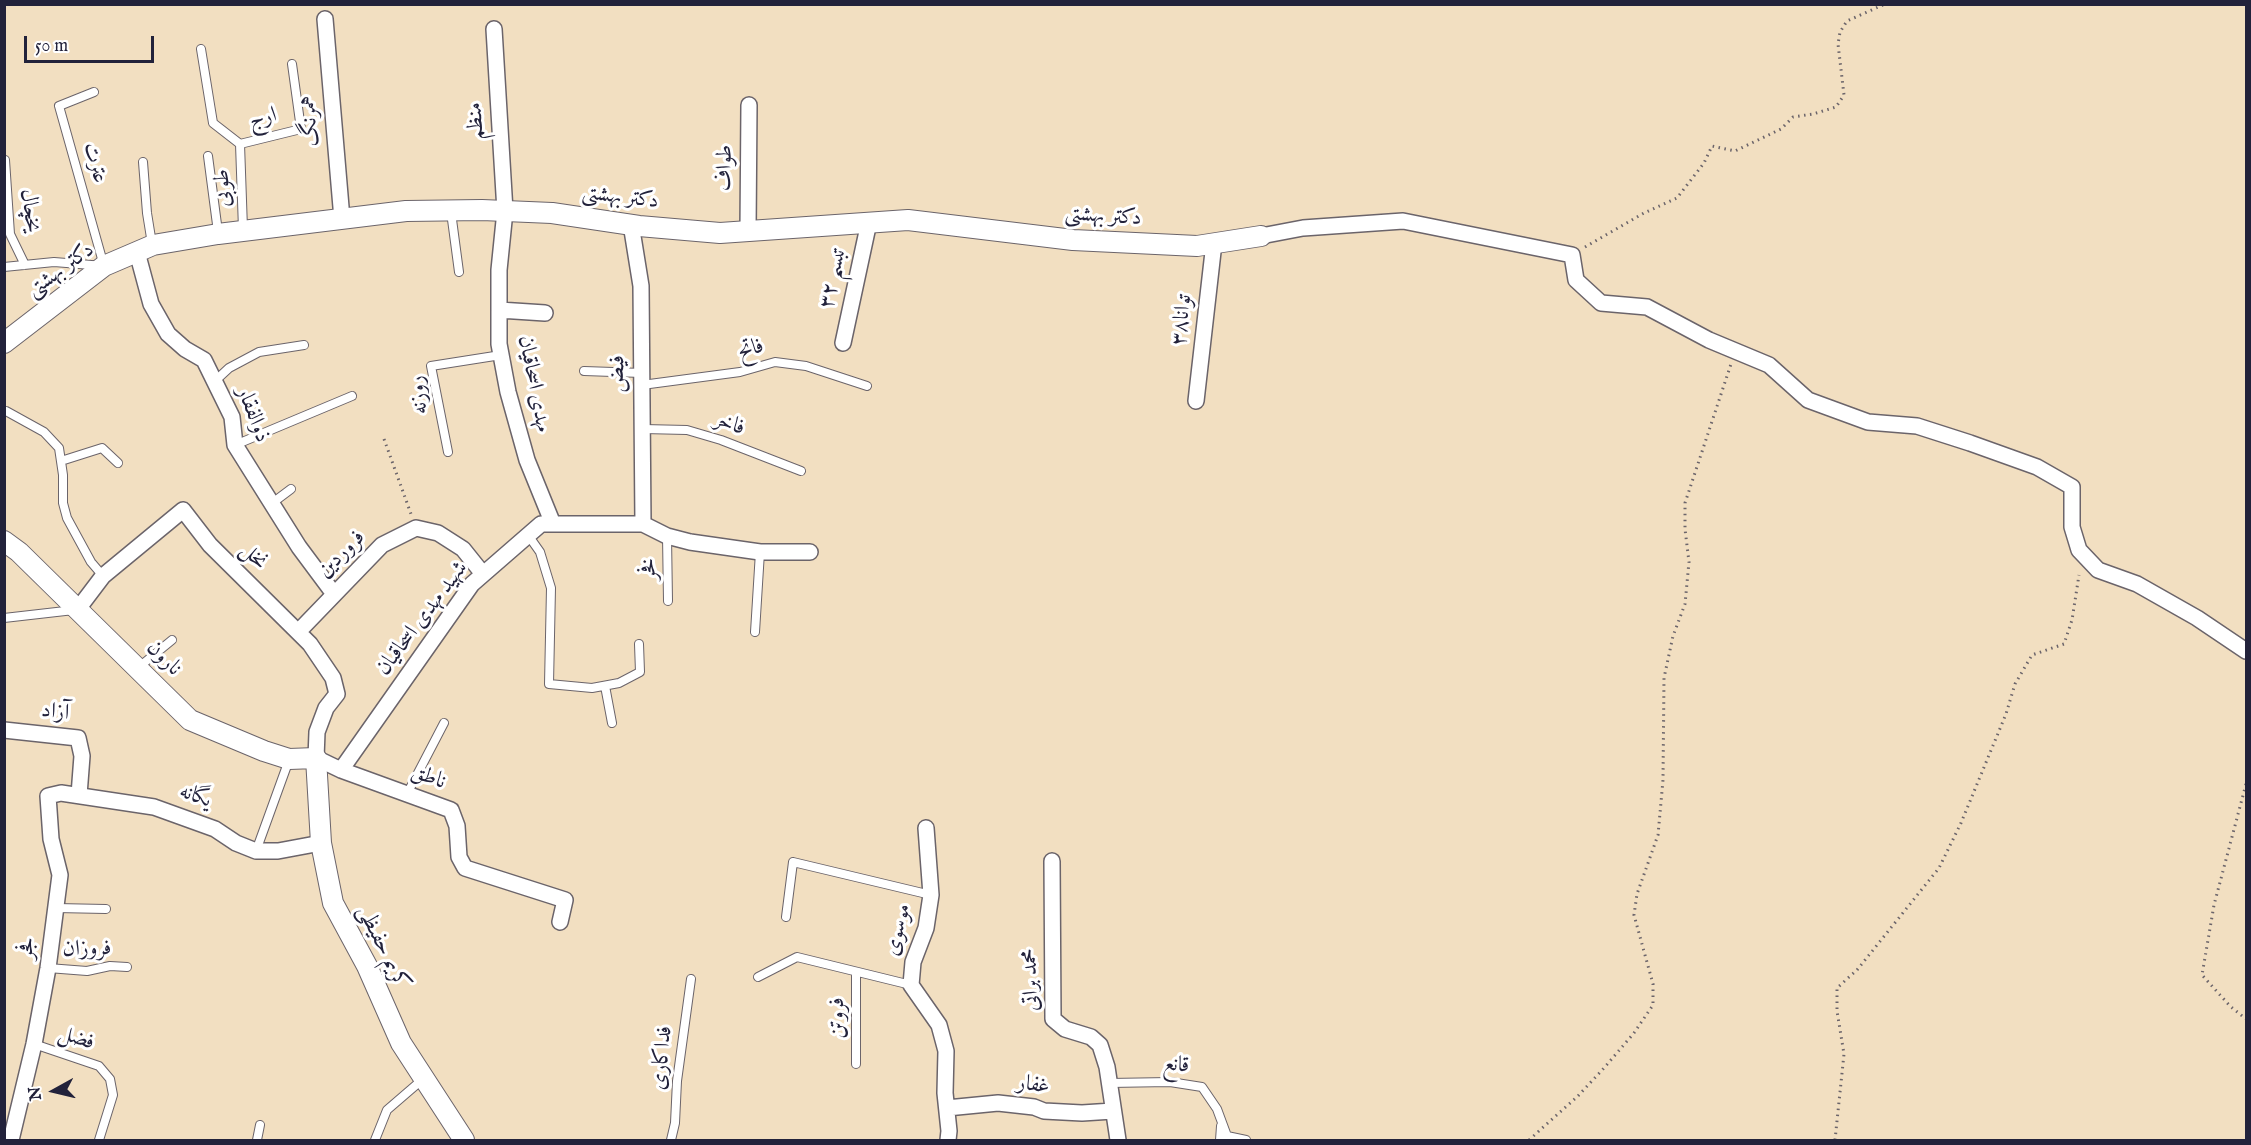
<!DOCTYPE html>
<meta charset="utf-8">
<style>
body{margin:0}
#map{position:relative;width:2251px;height:1145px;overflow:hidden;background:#f2dfc1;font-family:"IM FELL English",serif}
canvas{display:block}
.frame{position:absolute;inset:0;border:6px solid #22223b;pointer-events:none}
.north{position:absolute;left:24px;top:1061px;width:60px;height:60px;-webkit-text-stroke:4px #fff;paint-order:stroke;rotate:262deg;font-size:16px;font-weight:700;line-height:24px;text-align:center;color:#22223b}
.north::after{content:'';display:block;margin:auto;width:21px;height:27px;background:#22223b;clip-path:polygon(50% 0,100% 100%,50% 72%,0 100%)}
.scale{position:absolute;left:24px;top:36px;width:130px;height:27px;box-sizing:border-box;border:3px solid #22223b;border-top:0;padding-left:8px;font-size:18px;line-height:21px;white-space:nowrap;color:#22223b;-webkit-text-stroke:4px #fff;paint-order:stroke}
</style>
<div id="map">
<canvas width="2251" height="1145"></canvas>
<div class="frame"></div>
<div class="north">N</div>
<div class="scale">50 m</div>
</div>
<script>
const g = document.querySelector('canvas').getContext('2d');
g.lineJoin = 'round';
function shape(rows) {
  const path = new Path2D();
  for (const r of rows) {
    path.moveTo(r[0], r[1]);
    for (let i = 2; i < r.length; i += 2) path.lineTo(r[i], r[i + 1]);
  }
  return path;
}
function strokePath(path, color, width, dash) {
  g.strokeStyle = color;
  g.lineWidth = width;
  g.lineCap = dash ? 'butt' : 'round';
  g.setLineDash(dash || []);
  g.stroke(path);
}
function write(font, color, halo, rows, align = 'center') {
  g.font = font + ' "IM FELL English",Amiri,serif';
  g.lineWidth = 6;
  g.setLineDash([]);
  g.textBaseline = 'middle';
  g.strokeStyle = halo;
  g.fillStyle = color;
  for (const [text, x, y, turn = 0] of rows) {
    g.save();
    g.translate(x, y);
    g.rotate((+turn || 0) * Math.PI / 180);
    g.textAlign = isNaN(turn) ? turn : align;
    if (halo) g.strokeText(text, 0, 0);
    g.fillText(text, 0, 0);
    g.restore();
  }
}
const path = shape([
 [1585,247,1644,213,1677,198,1704,163,1712,146,1735,151,1781,129,1793,117,1813,114,1836,107,1844,95,1838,44,1840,32,1847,21,1885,4],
 [384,439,411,514],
 [2246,784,2214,905,2202,975,2230,1006,2246,1019],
 [1529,1140,1577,1097,1604,1068,1634,1033,1653,1005,1653,984,1634,915,1637,894,1658,835,1663,780,1664,678,1673,636,1685,604,1689,562,1685,529,1685,503,1731,364],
 [1835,1140,1844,1054,1837,1011,1837,988,1857,970,1939,868,1961,823,2006,714,2015,684,2032,655,2064,644,2072,620,2079,575]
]);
const service = shape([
 [201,49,213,123,240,144],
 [240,144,301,129,292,64],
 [240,144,243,229],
 [208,156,218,232],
 [5,160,10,234,25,265],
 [143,162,147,213,152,244],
 [451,212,459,272],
 [4,267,54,262,104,266,59,106,94,92],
 [584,371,642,373],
 [215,381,229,368,259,352,304,345],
 [642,385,740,372,775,362,806,366,867,386],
 [6,411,44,432,59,448,63,475,63,503,67,518,91,562,103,576],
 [643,429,687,430,721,440,801,471],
 [235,445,352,396],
 [448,452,431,366,501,355],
 [61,461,102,448,118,463],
 [271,504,291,489],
 [528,535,540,552,551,588,549,684,592,688,619,683,640,672,639,644],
 [667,536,668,601],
 [4,618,74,610],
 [755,632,760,552],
 [139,667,172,640],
 [605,686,612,723],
 [407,794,444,723],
 [256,851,289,760],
 [56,908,106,909],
 [786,917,793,862,931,895],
 [48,968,87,971,110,966,127,967],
 [758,977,797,957,911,985],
 [34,1044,99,1066,110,1079,113,1095,99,1140],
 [856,1064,856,972],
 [1109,1083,1170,1082,1202,1087,1217,1109,1227,1136,1246,1140],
 [257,1140,260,1125],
 [375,1140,387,1110,423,1079],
 [671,1140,675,1123,677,1081,691,979],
 [1220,1140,1221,1126]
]);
const minor = shape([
 [325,19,342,219],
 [494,29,505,211,499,270,499,344,508,392,527,460,553,524],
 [631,224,641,286,643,524],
 [748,231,749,105],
 [1261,236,1303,228,1403,221,1572,255,1576,280,1601,303,1647,307,1709,340,1769,365,1808,400,1868,422,1917,426,1970,443,2037,467,2072,487,2072,527,2079,550,2098,570,2137,584,2197,618,2246,651],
 [137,252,151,304,168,334,185,349,204,360,232,417,235,445,299,547,334,594],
 [499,310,545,313],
 [843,343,869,222],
 [1196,401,1214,243],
 [78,609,103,576,183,510,210,545,310,644,333,678,337,694,326,708,317,732,316,758,341,770,451,810,457,826,459,857,465,868,565,900,560,922],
 [298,632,382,545,416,528,438,533,463,549,483,574],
 [4,730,78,738,82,756,79,795],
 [341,770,472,584,541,524,643,524,667,536,690,542,760,552,810,552],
 [926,828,931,895,926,928,913,962,911,985,939,1025,946,1051,945,1093,949,1131,948,1140],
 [1052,861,1053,1019,1065,1029,1091,1037,1100,1045,1107,1067,1118,1140],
 [947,1108,998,1103,1034,1107,1044,1111,1082,1113,1113,1111],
 [11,1140,34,1044,48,968,60,875,51,839,48,796,61,793,154,807,215,829,236,843,256,851,278,851,321,843]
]);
const tertiary = shape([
 [4,343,104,266,153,245,218,234,406,211,482,210,552,213,639,226,720,233,908,220,1073,240,1197,246,1261,236],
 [4,541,19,552,190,720,264,751,289,759,316,758,321,843,333,903,367,966,401,1043,464,1140]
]);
const streetNames = [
 ["ارج",263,119,-14],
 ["همرنگ",311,121,-95],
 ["منظم",477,121,-94],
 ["عترت",94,163,74],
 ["طواف",726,168,-89],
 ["طوبی",224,188,-92],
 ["دکتر بهشتی",620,198,7],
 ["یخچال",29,211,82],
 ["دکتر بهشتی",1103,217,4],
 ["دکتر بهشتی",61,271,-36],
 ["تبسم ۳۲",834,278,-78],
 ["توانا۳۸",1183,320,-84],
 ["فاتح",751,350,-14],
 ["فیض",619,374,-91],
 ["مهدی اسحاقیان",533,384,79],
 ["روزنه",420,395,-97],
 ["ذوالفقار",252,415,69],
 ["فاخر",729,425,19],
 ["فروردین",342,555,-45],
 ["نخل",253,557,45],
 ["فخر",650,569,-91],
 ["شهید مهدی اسحاقیان",423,619,-53],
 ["نارون",163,659,45],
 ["آزاد",55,713,7],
 ["ناطق",428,778,20],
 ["یگانه",195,797,20],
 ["موسوی",899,930,-76],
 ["فجر",28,948,-82],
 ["کریم حفیظی",382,948,64],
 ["فروزان",87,950,-1],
 ["محمد براتی",1032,980,-92],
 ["فروتن",838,1018,-90],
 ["فضل",76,1039,18],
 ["فداکاری",663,1058,-84],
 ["قانع",1176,1066,5],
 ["غفار",1033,1086,8]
];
strokePath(service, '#6b646a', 10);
strokePath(minor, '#6b646a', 18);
strokePath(tertiary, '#6b646a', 22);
strokePath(path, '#6b646a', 3, [1.5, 4.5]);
strokePath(service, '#fff', 8);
strokePath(minor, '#fff', 15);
strokePath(tertiary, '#fff', 20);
write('22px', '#22223b', '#fff', streetNames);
</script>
